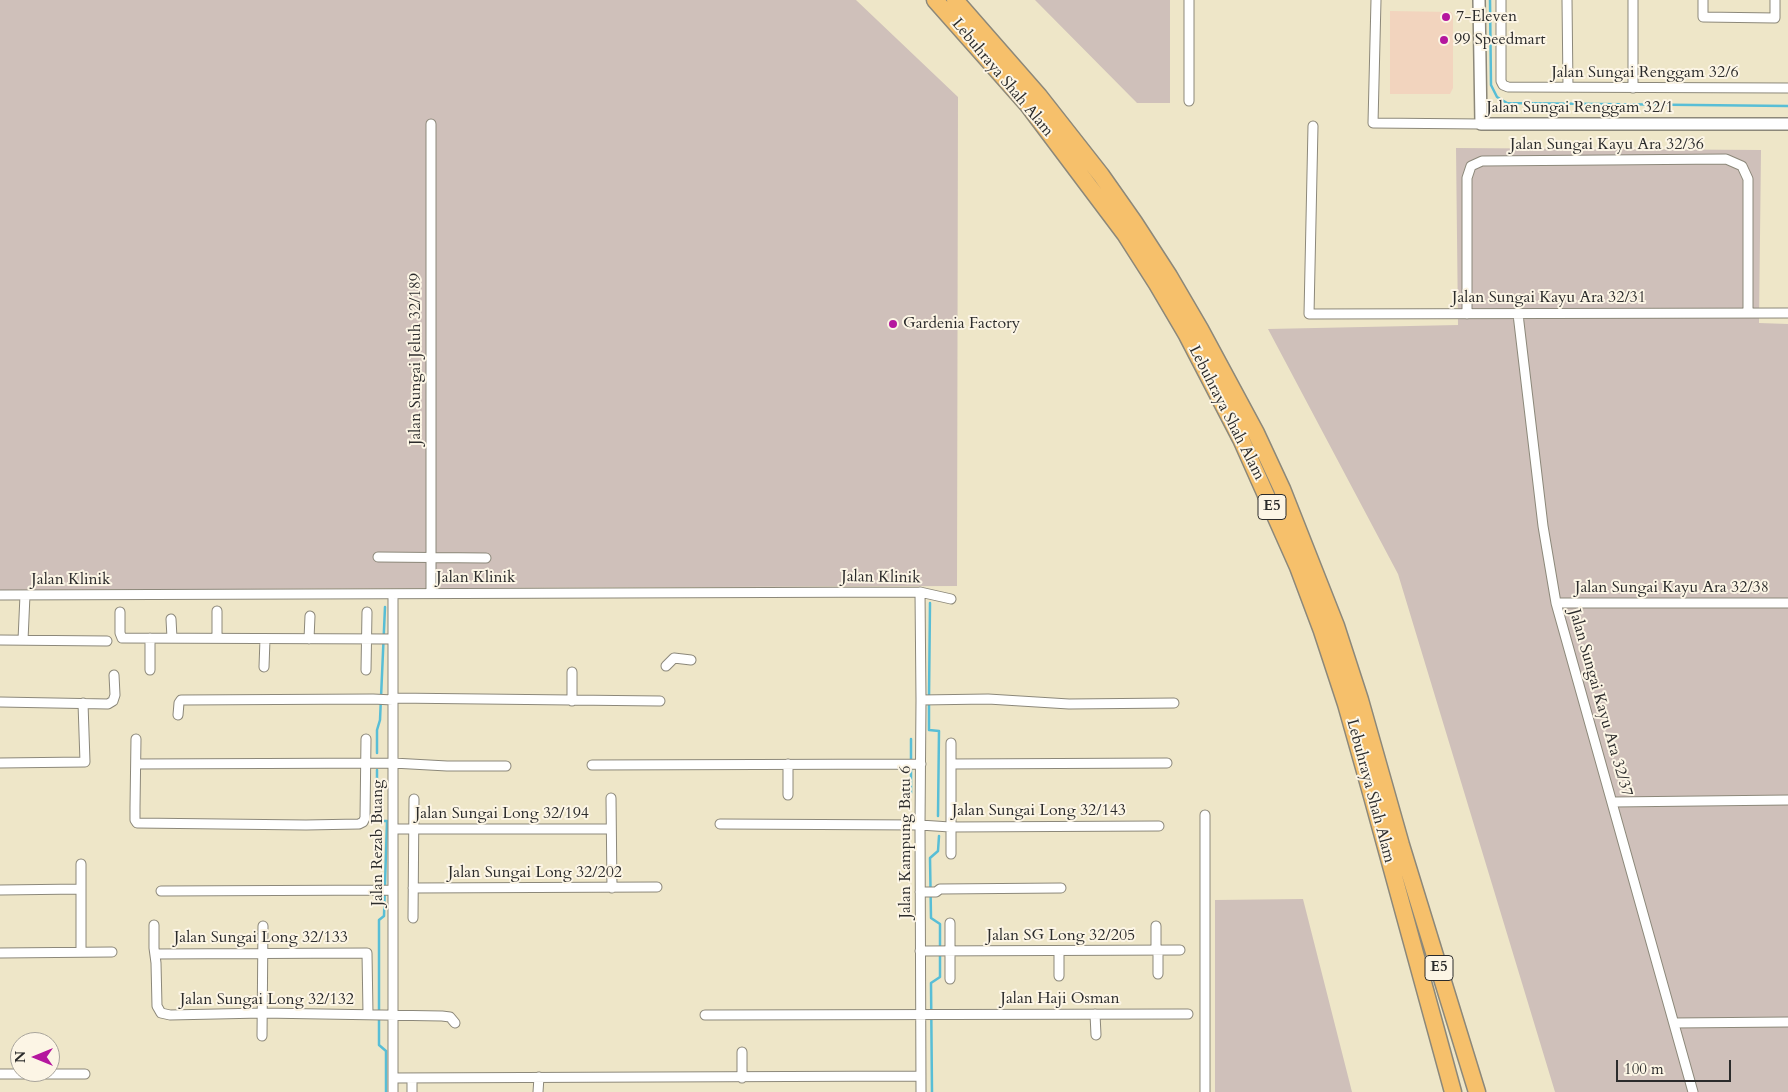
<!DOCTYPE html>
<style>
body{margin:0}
#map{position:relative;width:1788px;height:1092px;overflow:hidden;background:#eee6c8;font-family:Cardo,serif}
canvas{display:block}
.north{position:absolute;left:10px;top:1032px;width:50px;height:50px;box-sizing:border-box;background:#fcf5e5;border:1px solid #a8a49b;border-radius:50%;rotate:270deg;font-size:14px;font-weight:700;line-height:20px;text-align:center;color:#2b2b2b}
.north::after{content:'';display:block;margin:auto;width:18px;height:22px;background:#b5179e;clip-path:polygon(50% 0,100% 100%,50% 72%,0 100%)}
.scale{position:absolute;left:1616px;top:1060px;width:115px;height:22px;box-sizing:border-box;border:2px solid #2b2b2b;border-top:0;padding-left:6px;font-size:15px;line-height:18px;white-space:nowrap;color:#2b2b2b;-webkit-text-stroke:4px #fcf5e5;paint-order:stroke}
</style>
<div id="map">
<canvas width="1788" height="1092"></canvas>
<div class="north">N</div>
<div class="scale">100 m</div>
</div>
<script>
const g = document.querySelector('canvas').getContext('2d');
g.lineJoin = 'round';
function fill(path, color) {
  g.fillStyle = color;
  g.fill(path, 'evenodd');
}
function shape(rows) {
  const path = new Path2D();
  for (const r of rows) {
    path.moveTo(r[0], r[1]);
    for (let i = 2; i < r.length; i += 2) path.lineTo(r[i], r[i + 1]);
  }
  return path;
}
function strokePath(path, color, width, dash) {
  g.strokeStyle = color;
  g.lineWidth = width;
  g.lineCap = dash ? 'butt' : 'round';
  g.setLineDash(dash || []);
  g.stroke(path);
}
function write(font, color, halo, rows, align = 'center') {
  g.font = font + ' Cardo,serif';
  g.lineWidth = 4;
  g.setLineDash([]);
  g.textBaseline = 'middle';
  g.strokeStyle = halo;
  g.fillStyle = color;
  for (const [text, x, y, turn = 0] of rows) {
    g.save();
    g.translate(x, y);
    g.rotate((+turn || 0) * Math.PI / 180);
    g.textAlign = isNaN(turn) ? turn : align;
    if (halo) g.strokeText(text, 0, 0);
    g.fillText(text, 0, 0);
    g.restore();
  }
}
const built = shape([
 [1390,11,1451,12,1453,16,1453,88,1450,94,1390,94]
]);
const industrial = shape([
 [0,0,856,0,958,97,957,586,0,590],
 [1035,0,1170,0,1170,103,1137,103],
 [1456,148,1761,150,1759,323,1788,324,1788,1092,1555,1092,1398,574,1268,329,1458,325],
 [1303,899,1352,1092,1215,1092,1215,900]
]);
const stream = shape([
 [1490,0,1491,85,1497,97,1507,103,1788,106],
 [929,697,930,603],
 [929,702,929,730,939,731,938,816],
 [911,739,911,761],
 [377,753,377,730,380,720,385,607],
 [911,767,911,793],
 [377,770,377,821,387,821,384,916,379,920,379,1012],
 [939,836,938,851,930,858,931,918,940,924,940,948],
 [379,1017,379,1045,386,1051,386,1092],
 [932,1092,931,983,940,977,940,954]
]);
const minor = shape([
 [1376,0,1373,123,1481,124],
 [1501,0,1501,81,1503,85,1508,87,1788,88],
 [1567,0,1568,87],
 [1633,0,1633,88],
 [1703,0,1703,17,1775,18,1775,0],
 [1189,101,1189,0],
 [431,124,431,593],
 [1313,126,1309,314,1788,313],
 [1467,314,1467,178,1471,166,1482,161,1726,159,1742,166,1748,179,1748,313],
 [1518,314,1543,526,1556,603,1693,1092],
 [378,557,486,558],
 [920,592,921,700,920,825,921,1092],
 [393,594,393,1092],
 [0,595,920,592,951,599],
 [1556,603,1788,603],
 [120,612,120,633,122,638,393,639],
 [171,619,172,638],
 [150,638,150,670],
 [217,638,217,611],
 [309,639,310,616],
 [0,640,107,641],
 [23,640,25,595],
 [666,666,674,658,691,660],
 [264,667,265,639],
 [366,670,367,612],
 [572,672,572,701],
 [393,698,660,701],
 [921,700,988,699,1069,704,1174,703],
 [0,702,108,704,113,701,115,695,114,675],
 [178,715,179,703,181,700,373,699,393,700],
 [136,739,135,807,135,820,137,823,306,825,359,824,363,822,365,818,366,739],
 [951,743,951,854],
 [0,763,85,762,83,703],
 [136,764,393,763,447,766,506,766],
 [951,764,1167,763],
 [592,765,921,764],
 [788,795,788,764],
 [611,798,612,888],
 [1613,802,1788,800],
 [1205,815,1205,1092],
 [720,824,920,825,950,827,1159,826],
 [393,829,611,829],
 [81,864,81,952],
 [413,888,657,887],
 [0,890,81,889],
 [161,891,393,890],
 [920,892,936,892,940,889,1061,888],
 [413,918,414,799],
 [154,925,154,948,156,963,157,1006,161,1013,170,1015,262,1013,442,1016,450,1017,455,1023],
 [1156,926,1156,950],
 [1158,950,1158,974],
 [920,951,1180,950],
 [0,953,112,952],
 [155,954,367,953,368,1014],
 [1059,976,1059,951],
 [950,979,950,923],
 [1095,1014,1096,1035],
 [705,1015,1188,1014],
 [1674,1023,1788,1022],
 [262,1036,263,926],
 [0,1074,85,1074],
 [393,1078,921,1076],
 [412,1078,412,1092],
 [742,1078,742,1052],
 [538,1092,539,1077]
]);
const tertiary = shape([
 [1479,0,1481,124,1788,124]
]);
const motorway = shape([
 [935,0,1028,105,1125,234,1157,284,1187,335,1241,439,1298,567,1322,631,1346,704,1370,789,1453,1092],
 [955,0,1039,96,1101,175,1134,222,1169,276,1200,329,1256,433,1282,489,1336,626,1360,700,1401,845,1477,1092]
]);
const markers = [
 [1446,17,5,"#b5179e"],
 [1444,40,5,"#b5179e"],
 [893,324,5,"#b5179e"]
];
const shields = [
 [1272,507,28],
 [1439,968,28]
];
const shieldNames = [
 ["E5",1272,507],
 ["E5",1439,968]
];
const poiNames = [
 ["7-Eleven",1456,17],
 ["99 Speedmart",1454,40],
 ["Gardenia Factory",903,324]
];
const streetNames = [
 ["Jalan Sungai Renggam 32/6",1645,73],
 ["Lebuhraya Shah Alam",1002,78,50],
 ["Jalan Sungai Renggam 32/1",1580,108],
 ["Jalan Sungai Kayu Ara 32/36",1607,145],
 ["Jalan Sungai Kayu Ara 32/31",1549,298],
 ["Jalan Sungai Jeluh 32/189",416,359,-90],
 ["Lebuhraya Shah Alam",1226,413,63],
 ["Jalan Klinik",476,578],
 ["Jalan Klinik",881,578,1],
 ["Jalan Klinik",71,580],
 ["Jalan Sungai Kayu Ara 32/38",1672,588],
 ["Jalan Sungai Kayu Ara 32/37",1600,703,74],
 ["Lebuhraya Shah Alam",1370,791,75],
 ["Jalan Sungai Long 32/143",1039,811],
 ["Jalan Sungai Long 32/194",502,814],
 ["Jalan Kampung Batu 6",906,842,-90],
 ["Jalan Rezab Buang",378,843,-90],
 ["Jalan Sungai Long 32/202",535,873],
 ["Jalan SG Long 32/205",1061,936],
 ["Jalan Sungai Long 32/133",261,938],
 ["Jalan Haji Osman",1060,999],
 ["Jalan Sungai Long 32/132",267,1000]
];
fill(built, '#f2d4be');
fill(industrial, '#cfc0ba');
strokePath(stream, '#58bed6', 2.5);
strokePath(minor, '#8c887a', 11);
strokePath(tertiary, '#8c887a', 14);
strokePath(motorway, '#8c887a', 19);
strokePath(minor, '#fff', 9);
strokePath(tertiary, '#fff', 11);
strokePath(motorway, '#f6c06b', 16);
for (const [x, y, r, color] of markers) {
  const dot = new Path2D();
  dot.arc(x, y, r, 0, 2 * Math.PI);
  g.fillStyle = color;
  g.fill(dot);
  strokePath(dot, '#fcf5e5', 2);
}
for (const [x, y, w] of shields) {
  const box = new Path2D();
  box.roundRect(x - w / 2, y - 12.5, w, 25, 4);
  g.fillStyle = '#fcf5e5';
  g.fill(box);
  strokePath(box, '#2b2b2b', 1);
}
write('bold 15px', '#2b2b2b', null, shieldNames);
write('16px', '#2b2b2b', '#fcf5e5', poiNames, 'left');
write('16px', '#2b2b2b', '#fcf5e5', streetNames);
</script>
